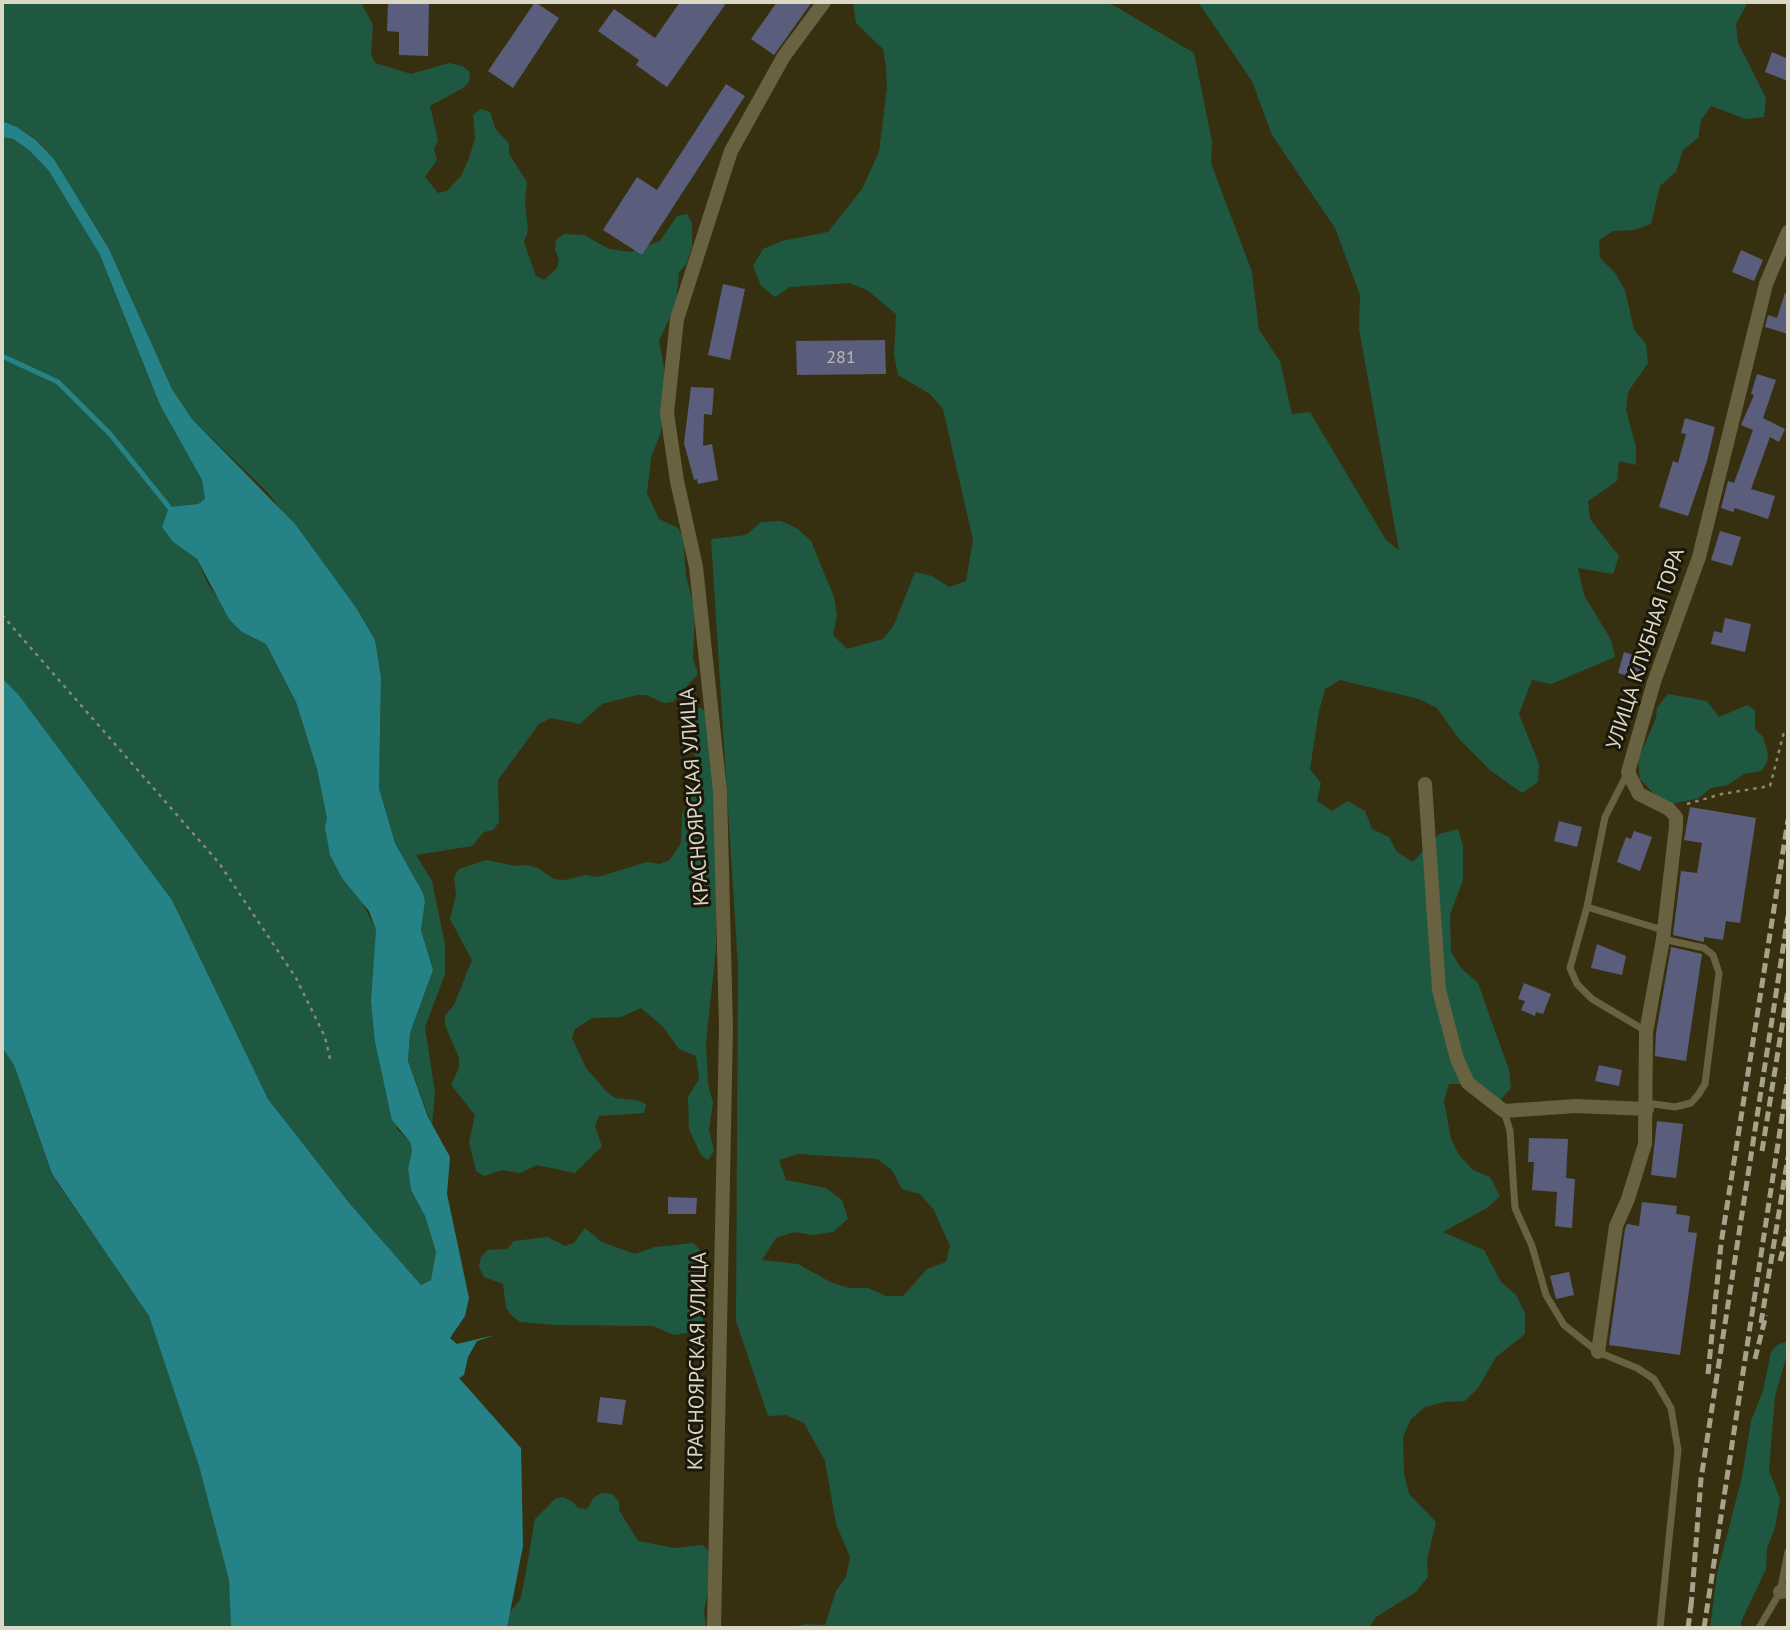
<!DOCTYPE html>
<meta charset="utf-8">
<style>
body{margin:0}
#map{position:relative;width:1790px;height:1630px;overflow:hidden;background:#373010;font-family:"PT Sans",sans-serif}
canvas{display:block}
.frame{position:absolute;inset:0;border:4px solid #dad7c5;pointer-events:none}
</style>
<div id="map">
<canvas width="1790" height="1630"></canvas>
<div class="frame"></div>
</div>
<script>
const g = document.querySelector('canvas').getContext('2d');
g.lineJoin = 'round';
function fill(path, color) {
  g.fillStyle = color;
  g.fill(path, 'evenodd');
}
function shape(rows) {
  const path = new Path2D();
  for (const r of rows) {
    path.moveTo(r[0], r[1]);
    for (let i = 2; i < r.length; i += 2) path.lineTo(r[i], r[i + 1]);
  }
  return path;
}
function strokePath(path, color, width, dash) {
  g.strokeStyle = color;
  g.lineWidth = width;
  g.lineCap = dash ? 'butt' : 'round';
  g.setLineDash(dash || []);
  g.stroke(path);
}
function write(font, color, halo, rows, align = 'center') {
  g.font = font + ' "PT Sans",sans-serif';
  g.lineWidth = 6;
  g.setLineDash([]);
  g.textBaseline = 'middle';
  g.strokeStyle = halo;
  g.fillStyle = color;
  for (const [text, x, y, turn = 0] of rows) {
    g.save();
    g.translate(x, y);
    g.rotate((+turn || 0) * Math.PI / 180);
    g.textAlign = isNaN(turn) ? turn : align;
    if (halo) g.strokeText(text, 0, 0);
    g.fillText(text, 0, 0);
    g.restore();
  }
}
const green = shape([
 [2,2,361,2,373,25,371,54,375,63,411,74,449,63,462,66,470,72,469,82,463,88,430,106,438,140,434,149,437,160,425,177,438,193,447,191,461,176,469,158,475,138,473,115,481,109,490,112,496,130,509,143,509,154,527,182,525,201,528,231,524,242,536,276,544,280,557,268,559,259,555,250,556,240,564,234,584,235,609,249,631,252,660,241,677,216,687,214,692,223,692,247,686,265,679,272,676,304,659,341,665,372,661,432,651,458,647,493,659,519,678,528,683,537,686,576,695,610,693,659,698,674,673,702,664,703,646,695,637,695,602,704,580,724,551,718,539,724,498,780,499,822,493,830,484,832,472,846,416,855,432,881,445,944,445,974,425,1027,435,1092,432,1125,408,1061,410,1033,433,970,421,930,425,903,423,893,395,843,379,788,381,677,375,640,357,609,268,493,192,419,172,389,109,249,54,159,36,139,17,127,2,121],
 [853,2,1108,2,1194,53,1212,142,1211,163,1252,272,1259,330,1280,361,1292,414,1310,412,1386,540,1399,550,1359,329,1360,295,1335,228,1272,135,1252,81,1198,2,1748,2,1736,24,1738,43,1766,98,1764,117,1746,119,1711,106,1701,120,1698,138,1683,150,1676,172,1660,186,1651,224,1634,230,1613,231,1599,240,1600,258,1615,273,1625,290,1634,330,1646,344,1648,363,1628,392,1626,410,1636,447,1636,465,1619,461,1617,481,1588,501,1590,519,1619,556,1613,574,1578,568,1584,595,1611,640,1615,657,1551,684,1532,680,1519,714,1539,764,1538,782,1522,793,1490,770,1459,739,1437,708,1419,699,1340,680,1325,689,1319,711,1310,769,1321,783,1317,801,1332,811,1348,801,1365,811,1372,829,1389,837,1397,852,1413,862,1439,834,1458,829,1463,846,1463,880,1450,915,1451,952,1461,968,1478,983,1509,1070,1511,1088,1499,1101,1467,1084,1449,1084,1444,1101,1451,1139,1459,1155,1473,1170,1490,1177,1500,1196,1487,1208,1443,1232,1484,1250,1501,1282,1516,1295,1525,1313,1525,1334,1496,1357,1478,1388,1465,1401,1445,1402,1425,1407,1411,1419,1403,1437,1404,1473,1409,1494,1436,1522,1427,1560,1428,1577,1416,1592,1376,1617,1369,1628,787,1628,806,1624,825,1625,836,1591,846,1577,850,1557,836,1524,825,1461,804,1423,786,1415,768,1416,736,1321,738,966,711,539,746,535,761,522,781,521,798,529,811,541,834,597,837,615,833,635,847,649,883,639,894,625,915,572,932,576,949,587,966,581,973,540,943,409,930,394,898,375,894,355,896,314,867,290,849,283,790,287,775,297,761,286,753,266,763,249,782,241,828,232,862,189,879,152,887,88,886,66,883,49,856,23],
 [797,1154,877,1159,892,1170,902,1189,920,1194,934,1210,950,1246,946,1262,927,1269,903,1296,886,1296,868,1288,849,1288,830,1282,798,1264,762,1260,776,1238,794,1232,813,1235,833,1232,848,1219,842,1200,826,1188,786,1180,779,1160],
 [2,137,12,139,30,151,49,171,100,255,160,405,202,480,205,499,198,504,169,507,162,527,173,542,197,559,208,584,242,632,266,644,296,702,317,769,328,818,325,827,376,930,375,1042,397,1129,410,1142,412,1151,408,1169,411,1190,425,1216,436,1252,431,1280,421,1285,350,1204,268,1099,172,900,18,694,2,678],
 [1668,694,1707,701,1719,717,1747,705,1755,710,1755,729,1763,737,1768,754,1767,763,1761,771,1744,774,1728,785,1711,788,1697,799,1668,804,1653,793,1640,779,1638,760,1656,718,1657,708],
 [702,708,707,715,716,799,716,949,706,1042,708,1084,713,1103,709,1129,714,1151,708,1160,701,1155,689,1129,688,1097,699,1079,696,1056,679,1049,663,1027,641,1008,621,1017,592,1018,575,1029,572,1038,586,1068,606,1091,615,1098,636,1100,646,1104,644,1113,599,1116,595,1126,602,1146,575,1173,537,1165,520,1173,502,1170,484,1176,476,1171,469,1142,475,1115,451,1085,459,1068,459,1058,445,1025,445,1016,454,1005,472,960,450,919,456,895,454,877,459,869,486,860,516,866,526,865,538,868,554,879,566,880,585,875,598,877,647,862,660,864,670,860,681,843,682,814,700,780,687,719,692,709],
 [2,1047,14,1065,52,1175,149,1316,199,1466,229,1580,231,1628,2,1628],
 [585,1228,602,1242,635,1254,655,1247,693,1243,703,1253,706,1273,688,1295,696,1296,702,1313,703,1322,698,1331,674,1335,653,1326,555,1325,520,1322,512,1316,506,1308,503,1284,484,1277,479,1267,481,1257,488,1250,507,1249,514,1241,548,1237,565,1246,574,1243],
 [1786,1342,1788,1351,1775,1396,1769,1470,1780,1499,1775,1528,1767,1548,1766,1569,1741,1622,1741,1628,1710,1628,1717,1574,1742,1477,1751,1421,1763,1391,1771,1352,1777,1345],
 [602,1493,612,1494,619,1501,619,1510,638,1541,675,1548,703,1545,710,1552,708,1592,704,1610,706,1628,507,1628,509,1613,520,1600,523,1588,535,1519,555,1499,563,1497,572,1501,578,1508,587,1509,594,1497]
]);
const water = shape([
 [2,121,17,127,36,140,54,159,109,249,172,389,192,419,295,524,357,609,375,640,381,677,379,788,395,843,423,893,425,902,421,930,433,970,410,1033,408,1061,428,1117,450,1157,447,1194,469,1298,465,1316,450,1338,457,1344,495,1335,477,1341,468,1357,464,1375,459,1378,521,1448,523,1546,507,1628,231,1628,229,1580,199,1466,149,1316,52,1174,14,1065,2,1047,2,678,18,694,172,900,268,1099,350,1204,421,1285,431,1280,436,1252,425,1216,411,1190,408,1169,412,1151,410,1142,392,1120,375,1042,371,1001,376,930,369,911,342,878,330,855,325,827,327,818,317,769,296,702,266,644,242,632,229,619,197,559,173,542,162,527,169,507,198,504,205,499,202,480,160,405,100,255,49,171,30,151,13,139,2,137]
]);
const stream = shape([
 [2,356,58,382,111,435,169,507]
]);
const building = shape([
 [388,2,429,2,428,56,399,55,399,32,387,31],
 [535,2,559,18,513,88,488,71],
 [680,2,727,2,667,87,636,65,639,60,598,31,614,9,655,38],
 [777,2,812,2,774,55,751,39],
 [1772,52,1788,59,1788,81,1765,72],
 [726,84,745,96,642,255,603,230,637,177,657,190],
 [1741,250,1763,260,1754,281,1732,272],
 [723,284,745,289,730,360,708,355],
 [1785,293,1788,293,1788,334,1765,327,1768,315,1777,318],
 [885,340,886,374,797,375,796,341],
 [1757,374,1776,380,1763,418,1785,429,1779,442,1770,437,1751,489,1775,496,1768,519,1735,508,1733,512,1721,508,1728,481,1734,483,1753,430,1741,425,1754,395,1751,394],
 [691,387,714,388,712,415,704,414,703,446,712,444,718,480,698,484,697,479,694,480,684,443],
 [1685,418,1715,427,1707,461,1688,516,1659,507,1673,461,1678,463,1686,434,1681,433],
 [1720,531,1741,537,1732,566,1711,560],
 [1725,618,1751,624,1745,652,1711,644,1714,631,1722,633],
 [1624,652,1646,659,1640,680,1618,673],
 [1690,807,1756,818,1740,923,1726,921,1723,940,1704,937,1704,942,1673,935,1681,871,1697,873,1702,843,1684,840],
 [1559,821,1582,827,1577,847,1554,841],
 [1634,831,1652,837,1640,871,1617,862,1626,837,1631,839],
 [1597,944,1626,956,1622,975,1591,968],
 [1671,947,1702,954,1686,1061,1655,1056,1656,1033],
 [1524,983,1551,994,1543,1014,1536,1012,1535,1016,1521,1010,1525,1001,1518,999],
 [1599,1065,1622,1070,1619,1086,1595,1081],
 [1657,1121,1683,1124,1676,1178,1651,1175],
 [1529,1138,1568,1139,1566,1178,1575,1179,1572,1228,1555,1226,1557,1192,1532,1190,1534,1162,1528,1162],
 [668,1197,697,1198,696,1214,668,1214],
 [1642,1202,1677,1206,1676,1214,1690,1216,1688,1232,1697,1233,1680,1355,1609,1345,1625,1229,1627,1224,1639,1226],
 [1569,1272,1574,1295,1556,1299,1550,1276],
 [600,1397,626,1400,622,1425,597,1422]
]);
const path = shape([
 [2,615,219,863,296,978,325,1037,331,1063],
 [1687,804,1722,794,1770,786,1784,732]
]);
const lane = shape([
 [1628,772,1605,817,1587,907,1570,968,1577,984,1592,999,1646,1031],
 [1587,907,1663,930],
 [1647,1103,1675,1107,1691,1103,1698,1095,1705,1084,1719,973,1713,955,1704,948,1663,939],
 [1504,1111,1510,1131,1515,1208,1532,1246,1546,1295,1564,1325,1598,1352,1637,1368,1654,1379,1671,1408,1678,1450,1660,1628],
 [1759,1628,1780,1592,1788,1552]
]);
const street = shape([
 [1425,784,1439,990,1457,1059,1468,1083,1504,1111,1576,1106,1647,1109],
 [1598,1352,1616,1226,1628,1199,1645,1144,1646,1032,1663,939,1676,827,1676,817,1669,809,1639,794,1628,772,1654,682,1699,557,1766,284,1788,232],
 [1780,1592,1788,1591],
 [714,1628,726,1028,720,791,696,567,677,481,667,413,677,319,731,151,784,56,824,2]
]);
const rail = shape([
 [1762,1151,1788,989],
 [1780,1261,1788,1230],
 [1761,1323,1788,1157],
 [1755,1359,1766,1315],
 [1708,1374,1721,1244,1788,820],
 [1691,1607,1701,1479,1788,916],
 [1688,1628,1692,1597],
 [1704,1628,1788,1078]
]);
const numberNames = [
 ["281",841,358]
];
const streetNames = [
 ["УЛИЦА КЛУБНАЯ ГОРА",1646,649,-72],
 ["КРАСНОЯРСКАЯ УЛИЦА",695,797,-94],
 ["КРАСНОЯРСКАЯ УЛИЦА",698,1361,-89]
];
fill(green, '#1e5841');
fill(water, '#258387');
strokePath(stream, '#258387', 5);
fill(building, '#5b5d7c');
strokePath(path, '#8d886f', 2.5, [3.5, 5]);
strokePath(lane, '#686240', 7);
strokePath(street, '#686240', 14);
strokePath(rail, '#a6a28b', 5, [10, 5]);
write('18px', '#bab8b3', null, numberNames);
write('21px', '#dad7c5', '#1b180b', streetNames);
</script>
